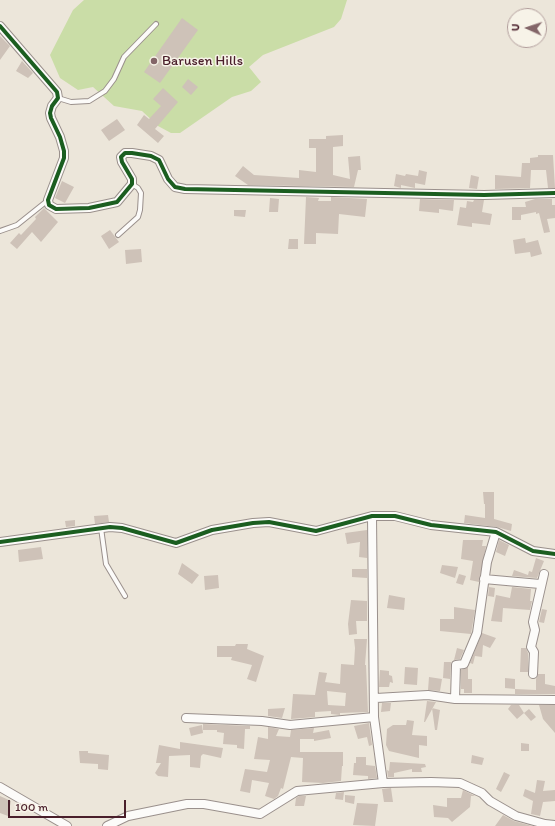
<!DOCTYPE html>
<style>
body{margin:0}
#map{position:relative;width:555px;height:826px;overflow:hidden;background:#ece6da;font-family:Itim,sans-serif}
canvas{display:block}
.north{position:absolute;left:507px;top:8px;width:40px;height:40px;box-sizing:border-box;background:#f7f3e8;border:1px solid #b29e9c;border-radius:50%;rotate:273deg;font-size:11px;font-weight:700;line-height:16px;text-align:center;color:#4a1f2b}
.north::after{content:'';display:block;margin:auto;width:14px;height:18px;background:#836568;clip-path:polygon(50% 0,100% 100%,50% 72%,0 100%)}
.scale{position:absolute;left:8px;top:800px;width:118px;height:18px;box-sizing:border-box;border:2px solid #4a1f2b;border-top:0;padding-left:5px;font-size:12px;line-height:14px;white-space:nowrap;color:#4a1f2b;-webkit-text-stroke:3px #f7f3e8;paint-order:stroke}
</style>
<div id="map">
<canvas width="555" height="826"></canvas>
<div class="north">U</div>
<div class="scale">100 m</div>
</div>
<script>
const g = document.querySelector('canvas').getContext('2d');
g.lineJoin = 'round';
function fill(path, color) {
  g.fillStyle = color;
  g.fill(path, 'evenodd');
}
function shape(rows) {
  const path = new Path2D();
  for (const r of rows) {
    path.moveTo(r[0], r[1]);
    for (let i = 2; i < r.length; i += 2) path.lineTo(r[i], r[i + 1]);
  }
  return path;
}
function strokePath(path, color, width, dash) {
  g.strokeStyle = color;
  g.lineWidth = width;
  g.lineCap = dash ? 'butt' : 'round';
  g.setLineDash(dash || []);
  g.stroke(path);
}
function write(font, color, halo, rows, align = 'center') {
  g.font = font + ' Itim,sans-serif';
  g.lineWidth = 3;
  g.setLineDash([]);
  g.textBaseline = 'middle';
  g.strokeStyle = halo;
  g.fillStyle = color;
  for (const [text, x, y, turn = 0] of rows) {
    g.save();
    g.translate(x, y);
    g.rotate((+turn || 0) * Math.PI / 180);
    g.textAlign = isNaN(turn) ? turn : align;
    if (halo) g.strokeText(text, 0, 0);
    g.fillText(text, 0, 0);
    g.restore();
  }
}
const green = shape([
 [84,0,347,0,341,19,334,27,263,55,249,67,261,82,251,91,232,97,180,133,171,133,158,126,142,111,114,106,93,87,78,90,60,78,50,55,73,10]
]);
const building = shape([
 [182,18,198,30,160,83,144,72],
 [0,36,10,46,0,60],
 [22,61,33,73,28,78,16,71],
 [188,79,198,87,191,95,182,87],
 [163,88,178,102,155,129,164,136,158,143,137,125,144,115,149,119,161,106,153,99],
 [117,119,125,130,109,141,101,130],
 [343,135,343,146,333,147,333,175,350,179,348,157,360,156,361,170,358,170,354,187,248,185,235,176,243,166,254,175,299,178,299,170,316,172,316,148,309,148,309,139,326,139,326,136],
 [538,155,553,155,555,188,548,188,546,170,531,170,530,188,495,189,495,175,521,177,522,163,530,163,530,158,538,157],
 [419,170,427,172,425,185,415,183,415,188,401,185,401,188,394,186,396,174,405,176,406,174,418,176],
 [471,175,479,177,477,189,469,188],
 [62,181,74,187,65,203,55,198],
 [306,197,319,198,318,201,331,201,331,197,367,199,365,217,339,214,338,234,316,233,316,244,304,244],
 [270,198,279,199,278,212,269,212],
 [420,199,454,200,453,211,439,209,439,213,419,211],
 [535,199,552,199,552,205,555,205,555,218,547,219,550,232,544,233,539,213,536,214,536,212,521,215,521,220,512,220,512,207,526,207,525,202],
 [474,200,484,200,482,212,492,214,490,225,472,223,472,227,457,225,460,207,466,208,467,201,473,202],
 [44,208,58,222,41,242,32,232,17,249,10,243,19,233,21,235,36,219,35,217],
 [234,210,246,210,245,217,234,216],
 [110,230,119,242,109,249,101,236],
 [525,238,526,243,538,240,542,254,531,257,530,252,515,254,513,240],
 [289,239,298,239,298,249,288,249],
 [141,249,142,262,126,264,125,250],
 [483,492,494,492,494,519,512,524,511,531,497,527,464,523,465,515,485,518,485,504,484,504],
 [108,515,109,522,95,524,94,516],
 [75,520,75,526,66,527,65,521],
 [367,530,367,558,359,557,360,542,347,544,345,533],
 [463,540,483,540,482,546,486,546,479,582,470,580,473,561,461,559],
 [499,540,509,545,505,556,496,552],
 [41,547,43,559,19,562,18,550],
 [536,558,544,561,537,578,512,576,514,570,528,575,529,571,532,572],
 [182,563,199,575,192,584,178,574],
 [442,565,458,567,455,578,440,573],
 [352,569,367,569,367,578,352,577],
 [459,574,466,576,463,585,456,583],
 [218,575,219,588,205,590,204,576],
 [489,587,495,588,494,597,488,596],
 [512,587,531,589,530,601,532,601,530,610,503,608,502,622,491,621,496,595,510,598],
 [389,595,405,598,404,610,387,608],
 [351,600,367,601,367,621,356,621,357,634,349,635,348,624],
 [454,607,475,610,471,634,440,631,440,619,454,619],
 [542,609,547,610,544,623,539,622],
 [482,633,496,638,490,648,483,645,482,657,475,656,473,664,470,663],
 [354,639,367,639,365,665,366,665,368,712,340,713,340,715,331,714,331,711,315,712,315,717,291,719,293,694,315,695,319,672,327,673,325,682,340,684,341,664,354,665,355,648],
 [327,691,346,693,345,706,328,705],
 [236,644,248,644,247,649,264,656,256,682,247,679,252,665,231,660,232,657,217,657,217,646,235,646],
 [457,648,464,650,460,659,454,660],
 [521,648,526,648,528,653,528,672,520,672],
 [444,662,451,662,450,679,443,678],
 [405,667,418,668,417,685,404,684],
 [468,667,468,679,472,679,472,693,464,693,464,689,461,689,461,670],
 [380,670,389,671,389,675,392,676,393,683,390,682,389,687,379,687],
 [538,674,545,674,545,684,555,686,555,694,515,694,515,689,536,690,536,679],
 [429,677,442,679,440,691,428,690],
 [505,678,515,679,515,689,505,688],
 [427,701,436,702,425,722,424,722],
 [382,703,391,703,390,711,381,712],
 [511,705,519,705,524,713,517,719,508,709],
 [539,705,555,705,555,733,543,719],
 [285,708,282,718,268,716,268,709],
 [432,708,440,710,437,730,435,730],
 [529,709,536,717,531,721,524,713],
 [407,720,414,721,412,735,427,736,427,746,419,745,419,758,389,751,386,745,387,729,393,725,406,725],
 [369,723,372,745,369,746,367,737,358,739,354,726],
 [203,724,250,726,250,729,245,729,244,749,237,748,237,745,223,744,224,733,217,732,217,730,203,730],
 [202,725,203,733,191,736,189,728],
 [268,727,279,729,276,736,290,737,291,730,314,728,313,733,329,730,331,738,314,741,314,739,300,739,300,752,343,752,343,766,342,766,341,781,323,783,302,782,303,758,291,757,283,789,281,788,278,796,274,799,265,796,269,783,252,780,250,793,240,791,245,769,267,772,270,760,254,759,258,737,268,739],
 [180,742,223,748,221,758,203,754,201,756,200,768,190,767,190,755,169,756,168,777,158,776,155,773,161,763,156,763,159,745,180,749],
 [521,743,529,744,529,751,521,751],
 [79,751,88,751,88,753,109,755,108,770,98,769,98,764,80,763],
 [472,755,484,758,482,765,471,763],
 [356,757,366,757,366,765,375,766,377,778,368,779,368,776,353,775,354,763,356,763],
 [390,762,425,764,426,767,421,768,422,772,412,772,412,769,394,773,394,777,388,777,387,770,389,771],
 [504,772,510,775,501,792,496,789],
 [537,780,545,781,543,791,555,790,555,801,543,802,540,816,531,814,533,801,523,796,525,789,535,793],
 [391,788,393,802,384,802,382,789],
 [463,790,475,796,471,796,470,807,452,822,448,818,434,817,433,805,447,807,447,798,461,798],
 [344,792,343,800,335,799,336,793],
 [345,795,355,796,354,804,345,802],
 [0,796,11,801,8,816,0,813],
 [299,796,306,796,304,806,295,806,296,798],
 [357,803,378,804,375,826,353,825],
 [503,815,514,821,532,826,495,826]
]);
const service = shape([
 [58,98,71,102,89,101,105,91,114,79,124,57,156,24],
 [0,231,17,225,47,201],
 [118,235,138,217,140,210,141,193,138,188,132,184],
 [101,528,106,564,125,596]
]);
const minor = shape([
 [0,26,57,92,58,98,52,106,50,113,51,118,60,137,64,151,64,158,48,200,49,205,56,209,89,208,117,202,132,184,132,179,122,162,121,157,125,153,132,153,151,156,159,160,168,179,175,187,185,189,484,195,555,193],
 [372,516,374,717,383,783],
 [0,542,110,527,122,528,176,543,212,530,253,523,269,522,316,531,372,516,395,516,431,525,496,532,533,551,555,554],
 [484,579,540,584],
 [533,674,534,652,531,647,535,630,533,622,544,574],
 [376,698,428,695,455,699,555,700],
 [455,699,456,665,464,664,477,633,487,562,496,532],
 [186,718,262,721,290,725,374,717],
 [0,787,67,826],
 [107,826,128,816,187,804,204,804,260,814,297,791,383,783,431,782,460,783,482,793,490,801,516,816,545,824,555,825]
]);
const cycleway = shape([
 [0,26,57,92,58,98,52,106,50,113,51,118,60,137,64,151,64,158,48,200,49,205,56,209,89,208,117,202,132,184,132,179,122,162,121,157,125,153,132,153,151,156,159,160,168,179,175,187,185,189,484,195,555,193],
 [0,542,110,527,122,528,176,543,212,530,253,523,269,522,316,531,372,516,395,516,431,525,496,532,533,551,555,554]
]);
const markers = [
 [154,61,4,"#836568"]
];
const poiNames = [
 ["Barusen Hills",162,61]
];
fill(green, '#cadda7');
fill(building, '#cec2b8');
strokePath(service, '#9a908c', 6);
strokePath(minor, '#9a908c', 10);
strokePath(service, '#fcfbf9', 4);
strokePath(minor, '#fcfbf9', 8);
strokePath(cycleway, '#1b5e20', 4);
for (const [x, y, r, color] of markers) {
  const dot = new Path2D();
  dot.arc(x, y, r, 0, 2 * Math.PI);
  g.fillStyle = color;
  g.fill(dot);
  strokePath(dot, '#f7f3e8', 1.5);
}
write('14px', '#4a1f2b', '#f7f3e8', poiNames, 'left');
</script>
